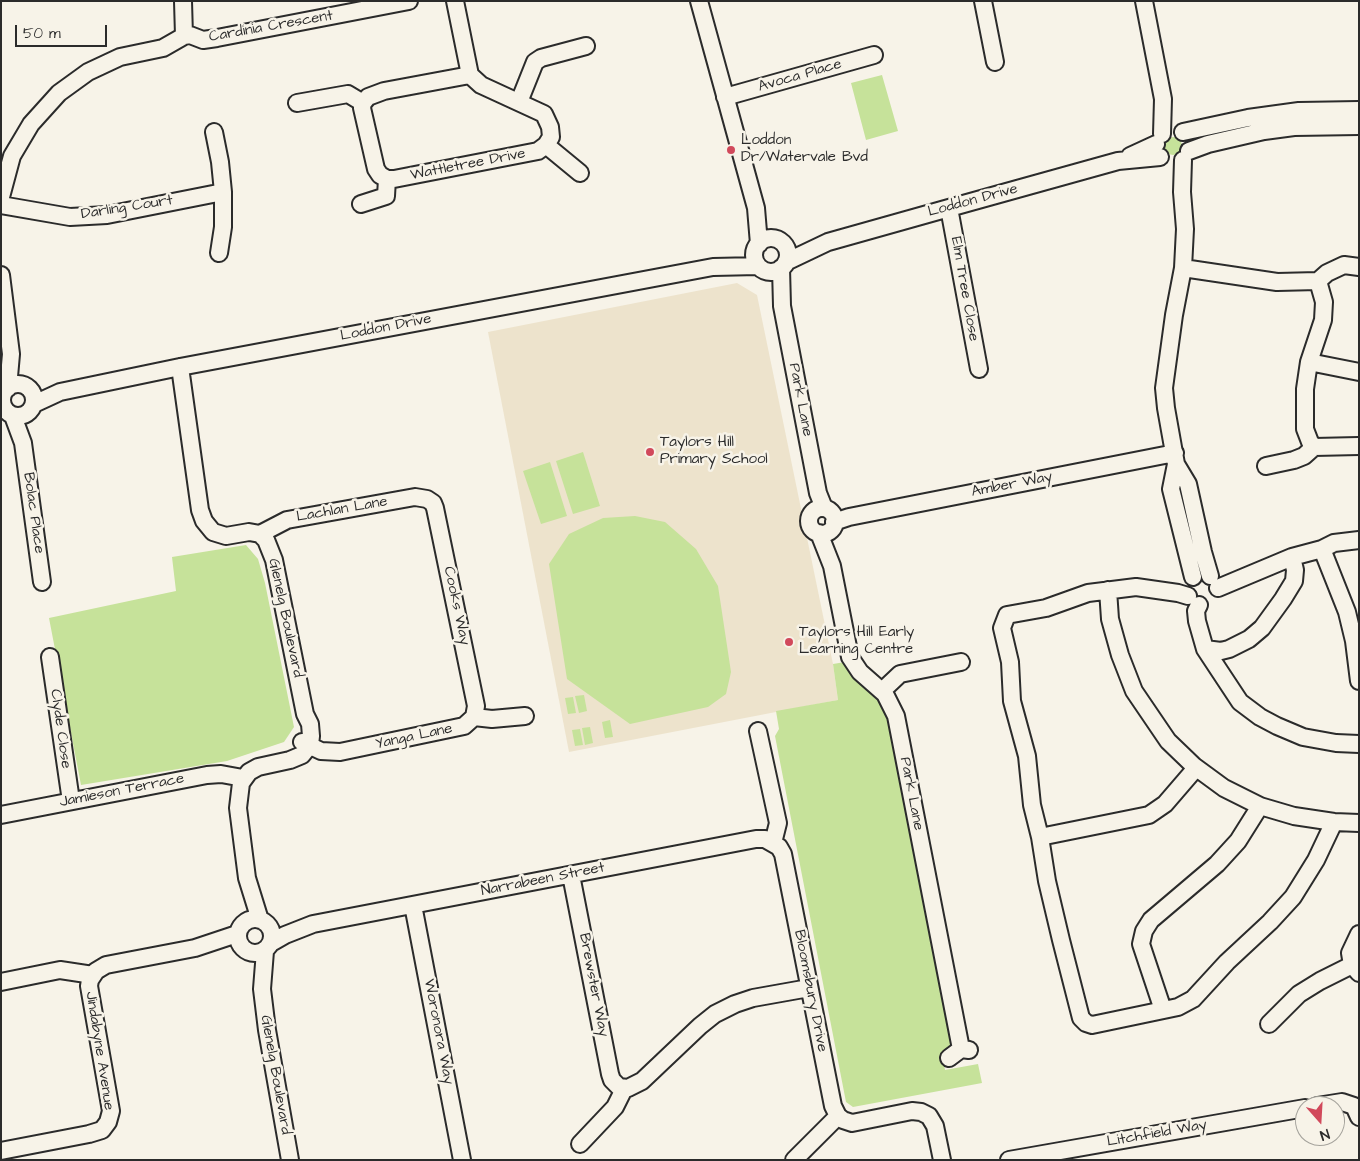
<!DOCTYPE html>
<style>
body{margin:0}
#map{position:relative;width:1360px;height:1161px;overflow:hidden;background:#f7f3e8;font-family:"Architects Daughter",sans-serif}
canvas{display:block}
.frame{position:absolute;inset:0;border:2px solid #2b2b2b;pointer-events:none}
.north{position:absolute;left:1295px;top:1096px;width:50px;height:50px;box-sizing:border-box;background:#f7f3e8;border:1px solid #a5a39c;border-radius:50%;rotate:161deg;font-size:14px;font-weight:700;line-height:20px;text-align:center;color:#2b2b2b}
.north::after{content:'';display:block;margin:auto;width:18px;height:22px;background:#d1495b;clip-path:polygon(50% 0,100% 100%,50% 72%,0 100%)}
.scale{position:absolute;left:15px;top:25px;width:92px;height:22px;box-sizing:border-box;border:2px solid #2b2b2b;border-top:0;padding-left:6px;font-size:15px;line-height:18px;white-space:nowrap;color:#2b2b2b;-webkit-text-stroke:4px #f7f3e8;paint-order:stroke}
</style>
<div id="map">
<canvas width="1360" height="1161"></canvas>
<div class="frame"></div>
<div class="north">N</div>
<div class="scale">50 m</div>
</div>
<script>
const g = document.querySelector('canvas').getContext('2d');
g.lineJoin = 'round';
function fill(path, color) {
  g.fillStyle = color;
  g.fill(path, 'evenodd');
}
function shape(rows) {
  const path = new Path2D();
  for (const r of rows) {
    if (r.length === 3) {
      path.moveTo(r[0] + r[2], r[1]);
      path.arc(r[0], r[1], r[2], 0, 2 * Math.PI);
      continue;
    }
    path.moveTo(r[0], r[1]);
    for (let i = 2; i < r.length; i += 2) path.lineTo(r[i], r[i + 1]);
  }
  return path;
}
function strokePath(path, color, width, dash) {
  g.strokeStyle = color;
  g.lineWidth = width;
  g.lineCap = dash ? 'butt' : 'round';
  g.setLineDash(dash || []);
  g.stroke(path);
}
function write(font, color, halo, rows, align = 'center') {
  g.font = font + ' "Architects Daughter",sans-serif';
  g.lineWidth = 5;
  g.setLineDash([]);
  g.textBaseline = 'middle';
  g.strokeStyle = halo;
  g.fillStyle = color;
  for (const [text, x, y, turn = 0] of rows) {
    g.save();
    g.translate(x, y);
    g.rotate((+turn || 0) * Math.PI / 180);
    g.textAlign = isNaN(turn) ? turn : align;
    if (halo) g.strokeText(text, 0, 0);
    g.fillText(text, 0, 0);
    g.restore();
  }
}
const built = shape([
 [737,283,757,295,833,664,838,700,569,752,488,332]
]);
const green = shape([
 [882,75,898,131,866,140,851,83],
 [1173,146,9],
 [583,452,600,506,573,514,556,461],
 [550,462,567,516,541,524,523,471],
 [635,516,665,522,696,549,718,586,731,672,726,694,708,707,630,724,567,679,549,564,569,534,603,518],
 [246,545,258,559,265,583,294,727,284,742,227,761,81,785,49,618,176,591,172,557],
 [845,662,877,696,889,721,955,1041,942,1052,945,1070,978,1064,982,1083,853,1107,846,1102,775,736,779,729,776,711,838,700,833,664],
 [584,695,587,711,579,713,575,696],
 [573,697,576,713,568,714,565,698],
 [610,720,613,737,605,738,602,722],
 [590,727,593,743,585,745,582,728],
 [580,729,583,745,575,746,572,730]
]);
const minor = shape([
 [183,1,184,36],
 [455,1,470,75,481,85,544,114,550,127,551,137,546,145,538,151,394,179,387,179,380,175,376,169,362,108,363,103,368,97,384,91,470,75],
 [699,1,756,208,759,244],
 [983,1,995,62],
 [1144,1,1163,99,1162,134],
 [725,97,874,55],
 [519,102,535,62,541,58,586,46],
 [297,103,348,94,363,103],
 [214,132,220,162,223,192,223,227,219,253],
 [1183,132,1248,118,1299,111,1359,110],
 [546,145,580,173],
 [1189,151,1208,144,1264,131,1294,127,1359,126],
 [1130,156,1156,144],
 [1183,160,1182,192,1185,229,1183,268,1174,315,1164,388,1166,408,1176,464,1171,489,1193,577],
 [1,197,12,156,31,124,59,93,88,72,120,57,163,48,184,36,190,35,203,40,217,38,409,1],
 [361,204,386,196,387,179],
 [1,205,70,217,107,215,223,192],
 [949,208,979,369],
 [771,255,17],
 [786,262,828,242,949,208,1118,161,1160,157],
 [1359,267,1344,265,1327,273,1318,281,1324,302,1323,320,1309,362,1305,389,1305,429,1310,442,1314,447,1359,446],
 [781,268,782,306,818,493,824,508],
 [1183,268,1277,282,1318,281],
 [1,275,11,354,8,388],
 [1309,362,1359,372],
 [180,367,200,510,204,521,213,532,226,536,249,532,260,534,266,540,274,560,305,714,310,724,311,736,310,745,302,755,290,760,258,767,249,772,241,783,238,808,247,878,260,920],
 [18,400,16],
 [34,404,60,392,180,367,713,267,758,266],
 [13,416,23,443,42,582],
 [1176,464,1188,484,1203,552,1210,576],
 [1266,466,1294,460,1304,456,1314,447],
 [822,521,13],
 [834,522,849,517,1175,453],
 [819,533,832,566,850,657,860,672,885,694,896,716,961,1049],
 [260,534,287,520,415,497,427,499,433,503,435,508,476,706,474,717],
 [1322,549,1347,612,1354,641,1359,681],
 [1218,588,1292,557,1322,549,1334,543,1359,540],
 [1108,590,1110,619,1120,655,1134,691,1168,741,1194,766,1224,788,1260,806,1294,816,1334,822,1359,823],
 [1188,596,1178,593,1136,587,1088,593,1046,608,1007,615,1002,628,1010,662,1012,701,1027,756,1032,805,1040,837,1047,881,1061,940,1081,1018,1086,1023,1092,1025,1178,1007,1193,999,1227,962,1270,922,1293,897,1316,860,1334,822],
 [1199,605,1196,611,1197,621,1205,649,1240,702,1260,717,1277,726,1303,737,1336,743,1359,744],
 [1205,649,1221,651,1229,649,1249,639,1262,628,1283,599,1294,581,1295,570,1292,557],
 [50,657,71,801],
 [882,691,900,674,961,662],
 [758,731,778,823,773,843],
 [302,742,321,751,340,752,464,726,474,717,492,719,525,716],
 [1,815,207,775,221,774,243,778],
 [1040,837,1149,815,1165,804,1196,768],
 [571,875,610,1074,612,1080,619,1087,628,1088,642,1081,700,1026,715,1014,735,1004,753,998,809,988],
 [413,905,462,1160],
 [255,936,17],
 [1359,934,1350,953,1352,965,1359,973],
 [271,943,285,935,313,924,756,839,765,839,779,847,783,854,833,1106,838,1116,843,1120,852,1123,912,1111,921,1112,929,1116,935,1126,942,1160],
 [265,951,262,989,267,1030,290,1160],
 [1,982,60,970,93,975],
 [1163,1010,1141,944,1144,931,1151,920,1217,864,1238,841,1260,806],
 [1269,1024,1299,994,1320,981,1352,965],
 [949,1058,961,1049,969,1050],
 [1317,1106,1342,1102,1354,1106,1359,1117],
 [580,1144,615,1107,624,1089],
 [1,1151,89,1134,102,1130,108,1122,111,1111,89,986,90,980,96,971,106,965,195,948,237,934],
 [794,1160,838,1116],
 [1009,1160,1305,1108]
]);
const markers = [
 [731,150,5,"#d1495b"],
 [650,452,5,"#d1495b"],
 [789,642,5,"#d1495b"]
];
const streetNames = [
 ["Cardinia Crescent",271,27,-10],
 ["Avoca Place",800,76,-16],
 ["Wattletree Drive",468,165,-11],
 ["Loddon Drive",973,201,-15],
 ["Darling Court",127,208,-9],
 ["Elm Tree Close",964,289,80],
 ["Loddon Drive",386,328,-11],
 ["Park Lane",800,400,79],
 ["Amber Way",1012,485,-11],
 ["Lachlan Lane",342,510,-10],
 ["Bolac Place",33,513,82],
 ["Cooks Way",456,606,78],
 ["Glenelg Boulevard",285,618,78],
 ["Clyde Close",60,729,82],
 ["Yanga Lane",414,737,-12],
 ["Jamieson Terrace",122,791,-11],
 ["Park Lane",911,794,79],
 ["Narrabeen Street",543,880,-11],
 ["Brewster Way",593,985,79],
 ["Bloomsbury Drive",810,991,79],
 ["Woronora Way",438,1032,79],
 ["Jindabyne Avenue",99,1051,81],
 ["Glenelg Boulevard",275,1075,80],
 ["Litchfield Way",1157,1134,-10]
];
const poiNames = [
 ["Loddon",741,141],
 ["Dr/Watervale Bvd",741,158],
 ["Taylors Hill",660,443],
 ["Primary School",660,460],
 ["Taylors Hill Early",799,633],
 ["Learning Centre",799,650]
];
fill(built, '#ede3cc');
fill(green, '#c6e29a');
strokePath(minor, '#2b2b2b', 20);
strokePath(minor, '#f7f3e8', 16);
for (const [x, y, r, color] of markers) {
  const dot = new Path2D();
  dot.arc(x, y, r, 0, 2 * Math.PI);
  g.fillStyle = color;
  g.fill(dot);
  strokePath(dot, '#f7f3e8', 2);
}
write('15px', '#2b2b2b', '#f7f3e8', streetNames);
write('15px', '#2b2b2b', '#f7f3e8', poiNames, 'left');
</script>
